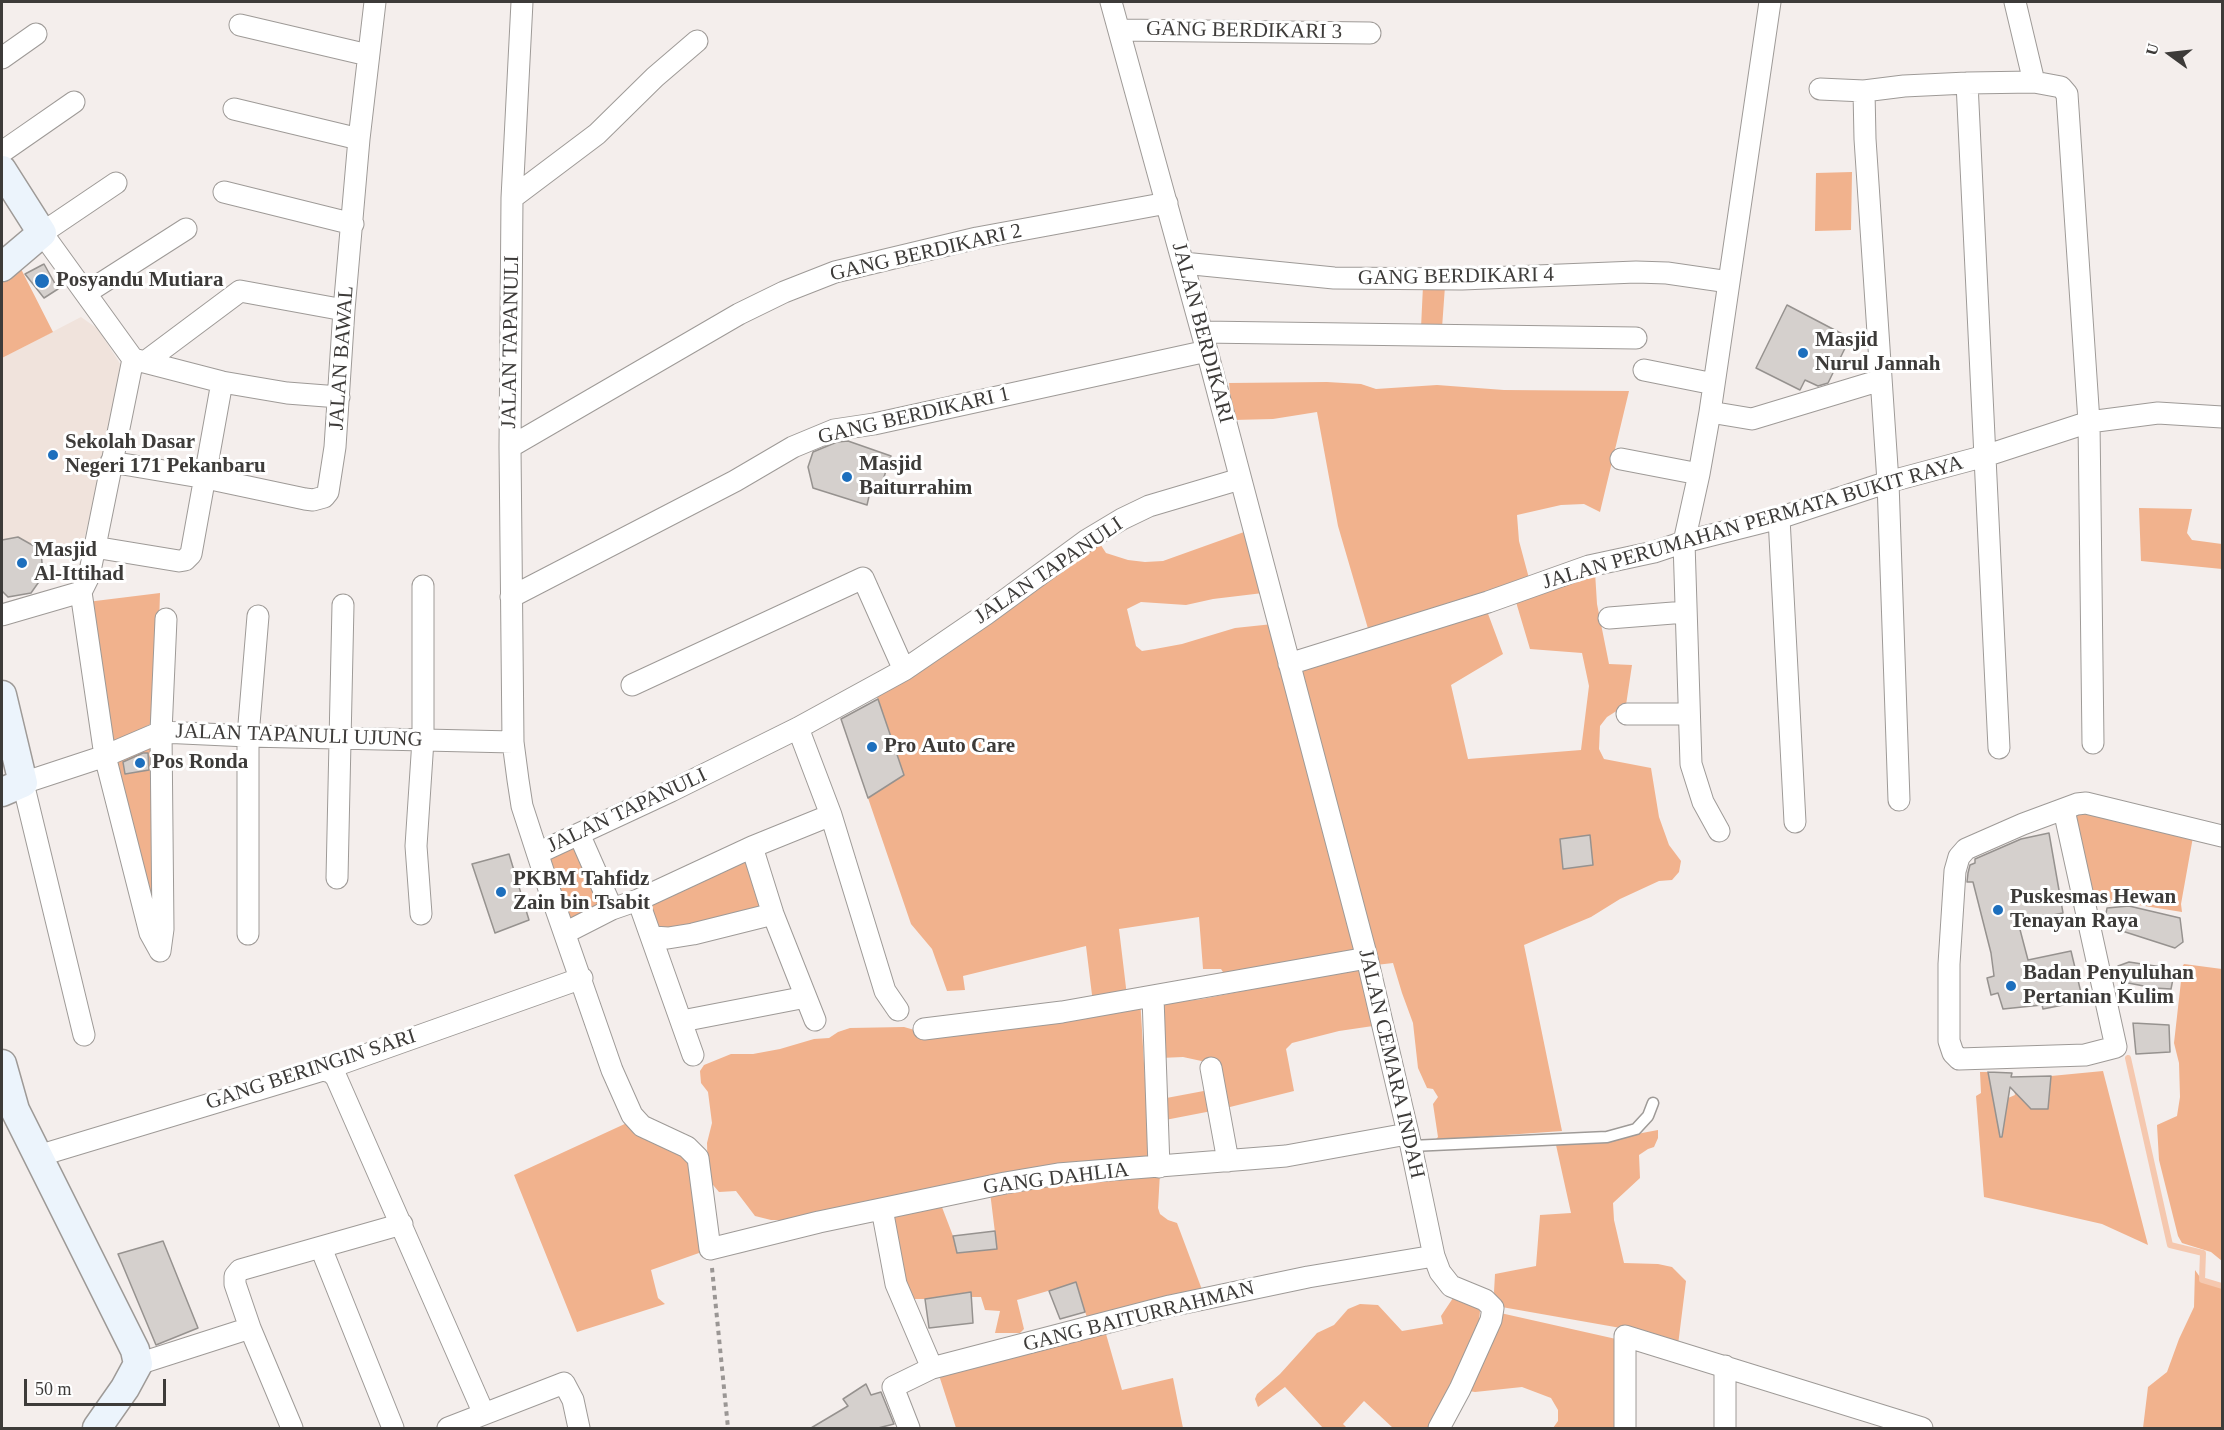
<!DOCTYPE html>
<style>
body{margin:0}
#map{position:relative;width:2224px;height:1430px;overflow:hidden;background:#f4eeec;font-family:"Times New Roman",serif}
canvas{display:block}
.frame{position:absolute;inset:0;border:3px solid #3d3b39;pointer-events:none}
.north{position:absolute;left:2140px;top:24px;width:60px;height:60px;-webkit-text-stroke:4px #fff;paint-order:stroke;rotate:285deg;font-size:16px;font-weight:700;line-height:24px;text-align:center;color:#3d3b39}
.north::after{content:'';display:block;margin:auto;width:21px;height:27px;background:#3d3b39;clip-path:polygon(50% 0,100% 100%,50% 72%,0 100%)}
.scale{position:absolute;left:24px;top:1379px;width:142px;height:27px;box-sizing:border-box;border:3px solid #3d3b39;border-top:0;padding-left:8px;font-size:18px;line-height:21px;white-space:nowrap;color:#3d3b39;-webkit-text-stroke:4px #fff;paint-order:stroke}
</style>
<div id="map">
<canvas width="2224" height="1430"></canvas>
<div class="frame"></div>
<div class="north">U</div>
<div class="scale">50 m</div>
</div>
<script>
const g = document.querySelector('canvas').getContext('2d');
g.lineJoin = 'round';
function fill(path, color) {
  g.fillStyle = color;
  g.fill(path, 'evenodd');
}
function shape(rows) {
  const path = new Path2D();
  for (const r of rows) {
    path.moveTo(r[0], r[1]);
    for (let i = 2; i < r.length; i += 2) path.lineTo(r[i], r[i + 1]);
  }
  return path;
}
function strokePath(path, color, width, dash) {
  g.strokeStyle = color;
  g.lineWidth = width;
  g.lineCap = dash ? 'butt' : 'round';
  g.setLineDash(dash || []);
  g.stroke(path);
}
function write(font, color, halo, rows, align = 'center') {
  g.font = font + ' "Times New Roman",serif';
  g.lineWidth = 6;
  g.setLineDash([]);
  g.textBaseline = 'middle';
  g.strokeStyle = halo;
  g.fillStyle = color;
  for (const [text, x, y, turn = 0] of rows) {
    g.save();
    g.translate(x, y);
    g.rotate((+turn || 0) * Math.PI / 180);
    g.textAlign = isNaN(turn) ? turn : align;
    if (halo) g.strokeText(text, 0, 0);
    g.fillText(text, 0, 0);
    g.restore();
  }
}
const built = shape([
 [81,317,98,329,126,373,79,559,41,550,42,538,29,544,18,537,2,540,2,358]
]);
const green = shape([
 [1852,172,1851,230,1815,231,1816,173],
 [19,265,53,332,2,358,2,280],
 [1423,286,1445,286,1442,328,1421,328],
 [1327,382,1361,384,1376,389,1437,385,1504,390,1629,391,1600,512,1584,504,1561,505,1517,515,1519,541,1530,582,1369,632,1338,526,1317,412,1273,419,1233,420,1229,383],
 [2139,508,2192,509,2187,533,2192,540,2222,544,2222,569,2141,561],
 [1244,532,1263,593,1213,599,1186,605,1141,602,1127,609,1136,646,1142,651,1155,649,1182,644,1235,628,1273,624,1356,956,1228,980,1221,969,1203,969,1199,917,1119,929,1127,996,1093,1003,1086,946,963,976,965,990,947,991,932,949,911,924,868,798,904,775,877,697,959,644,1097,539,1106,553,1128,560,1145,562,1163,561],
 [1595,572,1597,604,1609,664,1632,665,1626,705,1607,717,1600,726,1599,749,1604,759,1651,768,1659,817,1669,845,1681,861,1679,872,1672,880,1659,881,1620,899,1591,917,1524,945,1562,1131,1435,1140,1438,1137,1433,1104,1438,1097,1433,1089,1427,1088,1418,1068,1413,1023,1402,993,1393,963,1376,965,1302,669,1487,611,1503,654,1451,685,1468,759,1581,750,1589,686,1582,653,1530,649,1516,602],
 [160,593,156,721,113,744,87,602],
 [158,743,154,925,112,759],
 [2077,809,2193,837,2181,904,2182,912,2126,903,2115,903,2096,898,2088,879,2073,815],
 [578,843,605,907,569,921,545,856],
 [744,857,764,911,660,931,647,900],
 [2184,964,2222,969,2222,1261,2211,1252,2182,1243,2178,1236,2159,1160,2157,1125,2177,1116,2180,1097,2179,1063,2174,1043,2181,981,2177,974],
 [1361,968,1373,1026,1339,1031,1292,1043,1286,1049,1294,1091,1222,1109,1160,1121,1161,1099,1209,1090,1206,1062,1183,1057,1160,1058,1162,1004,1202,999],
 [1140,998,1150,1161,791,1220,771,1220,755,1216,736,1191,719,1192,708,1179,707,1143,712,1123,708,1092,701,1083,700,1071,704,1065,731,1054,753,1054,780,1049,814,1039,829,1038,838,1032,850,1028,904,1027,925,1033],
 [2103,1071,2148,1245,2102,1224,1984,1197,1976,1096,1981,1093,1980,1072,1988,1072,1996,1115,2008,1098,2015,1095,2012,1079,2025,1077,2024,1102,2031,1109,2048,1109,2051,1076],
 [629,1122,688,1154,700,1232,699,1253,651,1270,658,1298,665,1304,577,1332,514,1175],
 [1658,1130,1658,1138,1654,1147,1648,1149,1639,1155,1640,1178,1613,1203,1614,1220,1624,1263,1658,1264,1672,1267,1686,1281,1678,1345,1632,1330,1496,1306,1494,1292,1495,1274,1536,1266,1540,1215,1571,1213,1556,1145,1594,1142],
 [1160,1173,1158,1208,1160,1214,1168,1220,1177,1223,1204,1295,1089,1323,1075,1283,1017,1300,1024,1329,1020,1333,995,1333,1000,1311,985,1310,981,1297,971,1297,970,1292,925,1299,906,1299,887,1214,940,1202,953,1236,957,1253,997,1249,990,1192],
 [2195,1270,2202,1280,2222,1286,2222,1428,2143,1428,2148,1387,2167,1372,2179,1339,2194,1307],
 [1455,1295,1474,1305,1480,1311,1479,1322,1439,1410,1428,1428,1393,1428,1364,1401,1343,1424,1347,1428,1323,1428,1285,1387,1258,1407,1255,1399,1257,1394,1280,1374,1317,1333,1334,1325,1348,1309,1360,1304,1378,1305,1402,1331,1443,1324,1441,1316],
 [1496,1312,1616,1339,1619,1428,1553,1428,1558,1421,1558,1410,1551,1398,1522,1387,1475,1392,1463,1390],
 [1104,1327,1122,1390,1173,1378,1183,1428,956,1428,937,1369]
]);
const stream = shape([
 [2128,1058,2170,1245,2203,1253,2202,1280,2222,1286]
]);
const building = shape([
 [44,264,58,289,44,298,25,274,44,264],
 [1787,305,1850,338,1828,383,1818,386,1805,380,1800,390,1756,368,1787,305],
 [848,441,891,456,878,495,870,492,867,505,813,488,808,467,813,452,837,442,848,441],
 [18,537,41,550,43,576,31,593,8,597,2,591,2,540,18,537],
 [878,699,904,775,868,798,841,719,878,699],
 [143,753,148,753,149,770,125,774,123,762,143,753],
 [2049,833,2063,913,2018,922,2028,960,2071,951,2083,1001,2043,1009,2042,1005,2003,1009,1998,993,1991,995,1987,978,1994,976,1991,953,1973,882,1967,882,1968,873,1970,865,1975,863,1975,859,2021,839,2049,833],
 [1590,835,1593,865,1563,869,1560,839,1590,835],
 [509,854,529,920,495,933,472,864,509,854],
 [2129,906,2180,918,2183,942,2175,948,2119,930,2117,927,2104,926,2107,908,2129,906],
 [2129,962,2175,969,2171,989,2154,988,2118,981,2118,966,2129,962],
 [2133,1023,2169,1025,2170,1052,2136,1054,2133,1023],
 [1988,1072,2012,1073,2011,1077,2051,1076,2048,1109,2031,1109,2010,1087,2002,1137,2000,1137,1988,1072],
 [995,1231,997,1249,957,1253,953,1236,995,1231],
 [163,1241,198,1328,156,1345,118,1254,163,1241],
 [1076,1282,1085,1312,1060,1319,1049,1291,1076,1282],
 [971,1292,973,1323,929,1328,925,1299,971,1292],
 [866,1384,871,1395,881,1392,894,1424,878,1428,811,1428,848,1406,843,1399,866,1384]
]);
const path = shape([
 [712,1268,728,1428]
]);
const lane = shape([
 [1411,1146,1607,1137,1636,1129,1648,1116,1653,1103]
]);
const street = shape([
 [522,2,512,198,510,447,513,742,518,780,522,806,549,889,612,1070,632,1115,642,1126,687,1147,698,1158,710,1249,819,1222,1005,1183,1058,1174,1286,1156,1407,1134],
 [1111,2,1207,351,1367,958,1411,1146,1434,1256,1440,1272,1451,1286,1485,1300,1493,1308,1491,1320,1460,1389,1439,1428],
 [2015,2,2034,82],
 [240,25,368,55],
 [1119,30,1370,33],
 [2,58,36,34],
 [1967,83,1999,748],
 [1820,89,1864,91,1904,86,1967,83,2034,82,2061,87,2067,94,2089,422,2093,743],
 [1864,91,1865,139,1888,482,1899,800],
 [234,109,359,139],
 [2,152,74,102],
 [116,183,42,233,133,359,222,382,287,393,339,397],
 [224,192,353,224],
 [512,198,597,134,655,77,697,41],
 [1183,263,1334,278,1462,279,1636,272,1667,273,1729,282],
 [86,293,186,229],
 [1202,332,1636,338],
 [145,362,240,291,344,310],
 [1644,370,1714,384],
 [1710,412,1752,419,1881,380],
 [510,447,739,314,784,292,835,272,977,238,1167,203],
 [1621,459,1699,474],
 [111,462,206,478,305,499,313,500,324,497,328,492,335,447,344,310,359,139,375,2],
 [1779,518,1795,822],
 [94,547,179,561,185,560,191,554,222,382],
 [81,592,105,756,150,933,160,951],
 [81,592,89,576,133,359],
 [511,597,735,481,793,447,834,430,874,424,1207,351],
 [2,615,81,592],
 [1609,618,1686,612],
 [1289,664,1488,602,1589,566,1654,552,1684,542,1779,518,1888,482,1985,456,2089,422,2158,413,2222,417],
 [632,685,863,578,904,670],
 [1627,714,1689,714],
 [798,728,831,815,885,991,898,1010],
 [2064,810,2116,1047,2085,1055,1959,1059,1953,1053,1949,1041,1949,964,1955,871,1959,857,1966,849,2023,824,2077,804,2086,803,2222,836],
 [1719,831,1703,802,1691,764,1684,542,1699,474,1710,412,1770,2],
 [579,834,612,909],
 [752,847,773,914,815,1020],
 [538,853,671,791,798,728,904,670,986,614,1087,540,1122,519,1149,506,1240,479],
 [337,878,343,605],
 [638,900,693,1055],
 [421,914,416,846,423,740,423,586],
 [565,933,612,909,638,900,752,847,831,815],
 [248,934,248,736,258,616],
 [653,937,668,938,693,934,773,914],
 [160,951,163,929,161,732,166,619],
 [1153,997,1159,1167],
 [682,1021,806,997],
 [924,1029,1062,1012,1367,958],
 [84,1035,23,783,105,756,161,732,248,736,513,742],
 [1211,1068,1228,1161],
 [323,1070,331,1072,336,1077,484,1414],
 [38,1156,323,1070,582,978],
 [882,1209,896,1284,932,1368],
 [321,1248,393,1428],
 [250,1328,235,1284,235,1276,240,1270,402,1224],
 [138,1364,250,1328,292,1428],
 [1725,1366,1725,1428],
 [448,1428,564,1383,573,1400,579,1428],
 [909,1428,893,1387,932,1368,1170,1306,1308,1277,1434,1256],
 [1625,1428,1625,1336,1922,1428]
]);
const secondary = shape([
 [2,170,42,233,2,267],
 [2,695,23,783,2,792],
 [2,1064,15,1110,135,1350,138,1364,125,1388,97,1428]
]);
const markers = [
 [42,281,8,"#1d6fbd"],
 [1803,353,6,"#1d6fbd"],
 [53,455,6,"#1d6fbd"],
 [847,477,6,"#1d6fbd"],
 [22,563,6,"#1d6fbd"],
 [872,747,6,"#1d6fbd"],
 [140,763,6,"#1d6fbd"],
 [501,892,6,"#1d6fbd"],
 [1998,910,6,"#1d6fbd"],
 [2011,986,6,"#1d6fbd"]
];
const streetNames = [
 ["GANG BERDIKARI 3",1244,31,1],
 ["GANG BERDIKARI 2",926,253,-13],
 ["GANG BERDIKARI 4",1456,277,-1],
 ["JALAN BERDIKARI",1202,333,75],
 ["JALAN TAPANULI",511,342,-89],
 ["JALAN BAWAL",342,358,-86],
 ["GANG BERDIKARI 1",914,416,-13],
 ["JALAN PERUMAHAN PERMATA BUKIT RAYA",1753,523,-16],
 ["JALAN TAPANULI",1049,571,-34],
 ["JALAN TAPANULI UJUNG",299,736,2],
 ["JALAN TAPANULI",627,811,-25],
 ["JALAN CEMARA INDAH",1391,1064,77],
 ["GANG BERINGIN SARI",311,1070,-18],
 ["GANG DAHLIA",1056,1179,-7],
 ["GANG BAITURRAHMAN",1139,1317,-14]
];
const poiNames = [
 ["Posyandu Mutiara",56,281],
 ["Masjid",1815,341],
 ["Nurul Jannah",1815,365],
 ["Sekolah Dasar",65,443],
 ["Negeri 171 Pekanbaru",65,467],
 ["Masjid",859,465],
 ["Baiturrahim",859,489],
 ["Masjid",34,551],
 ["Al-Ittihad",34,575],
 ["Pro Auto Care",884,747],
 ["Pos Ronda",152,763],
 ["PKBM Tahfidz",513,880],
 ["Zain bin Tsabit",513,904],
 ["Puskesmas Hewan",2010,898],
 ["Tenayan Raya",2010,922],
 ["Badan Penyuluhan",2023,974],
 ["Pertanian Kulim",2023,998]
];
fill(built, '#f0e3dc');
fill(green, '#f1b28d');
strokePath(stream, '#f5c8af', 6);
fill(building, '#d5d0cd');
strokePath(building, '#96928f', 1.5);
strokePath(lane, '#9e9a97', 13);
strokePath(street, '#9e9a97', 23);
strokePath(secondary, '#9e9a97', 31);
strokePath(path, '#9a9694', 4, [4.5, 4.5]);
strokePath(lane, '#fff', 10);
strokePath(street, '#fff', 21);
strokePath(secondary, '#ecf4fc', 28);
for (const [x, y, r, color] of markers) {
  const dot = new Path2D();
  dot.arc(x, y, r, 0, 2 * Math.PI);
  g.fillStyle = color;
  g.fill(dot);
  strokePath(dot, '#fff', 2);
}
write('21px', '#3d3b39', '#fff', streetNames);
write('bold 21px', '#3d3b39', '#fff', poiNames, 'left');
</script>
